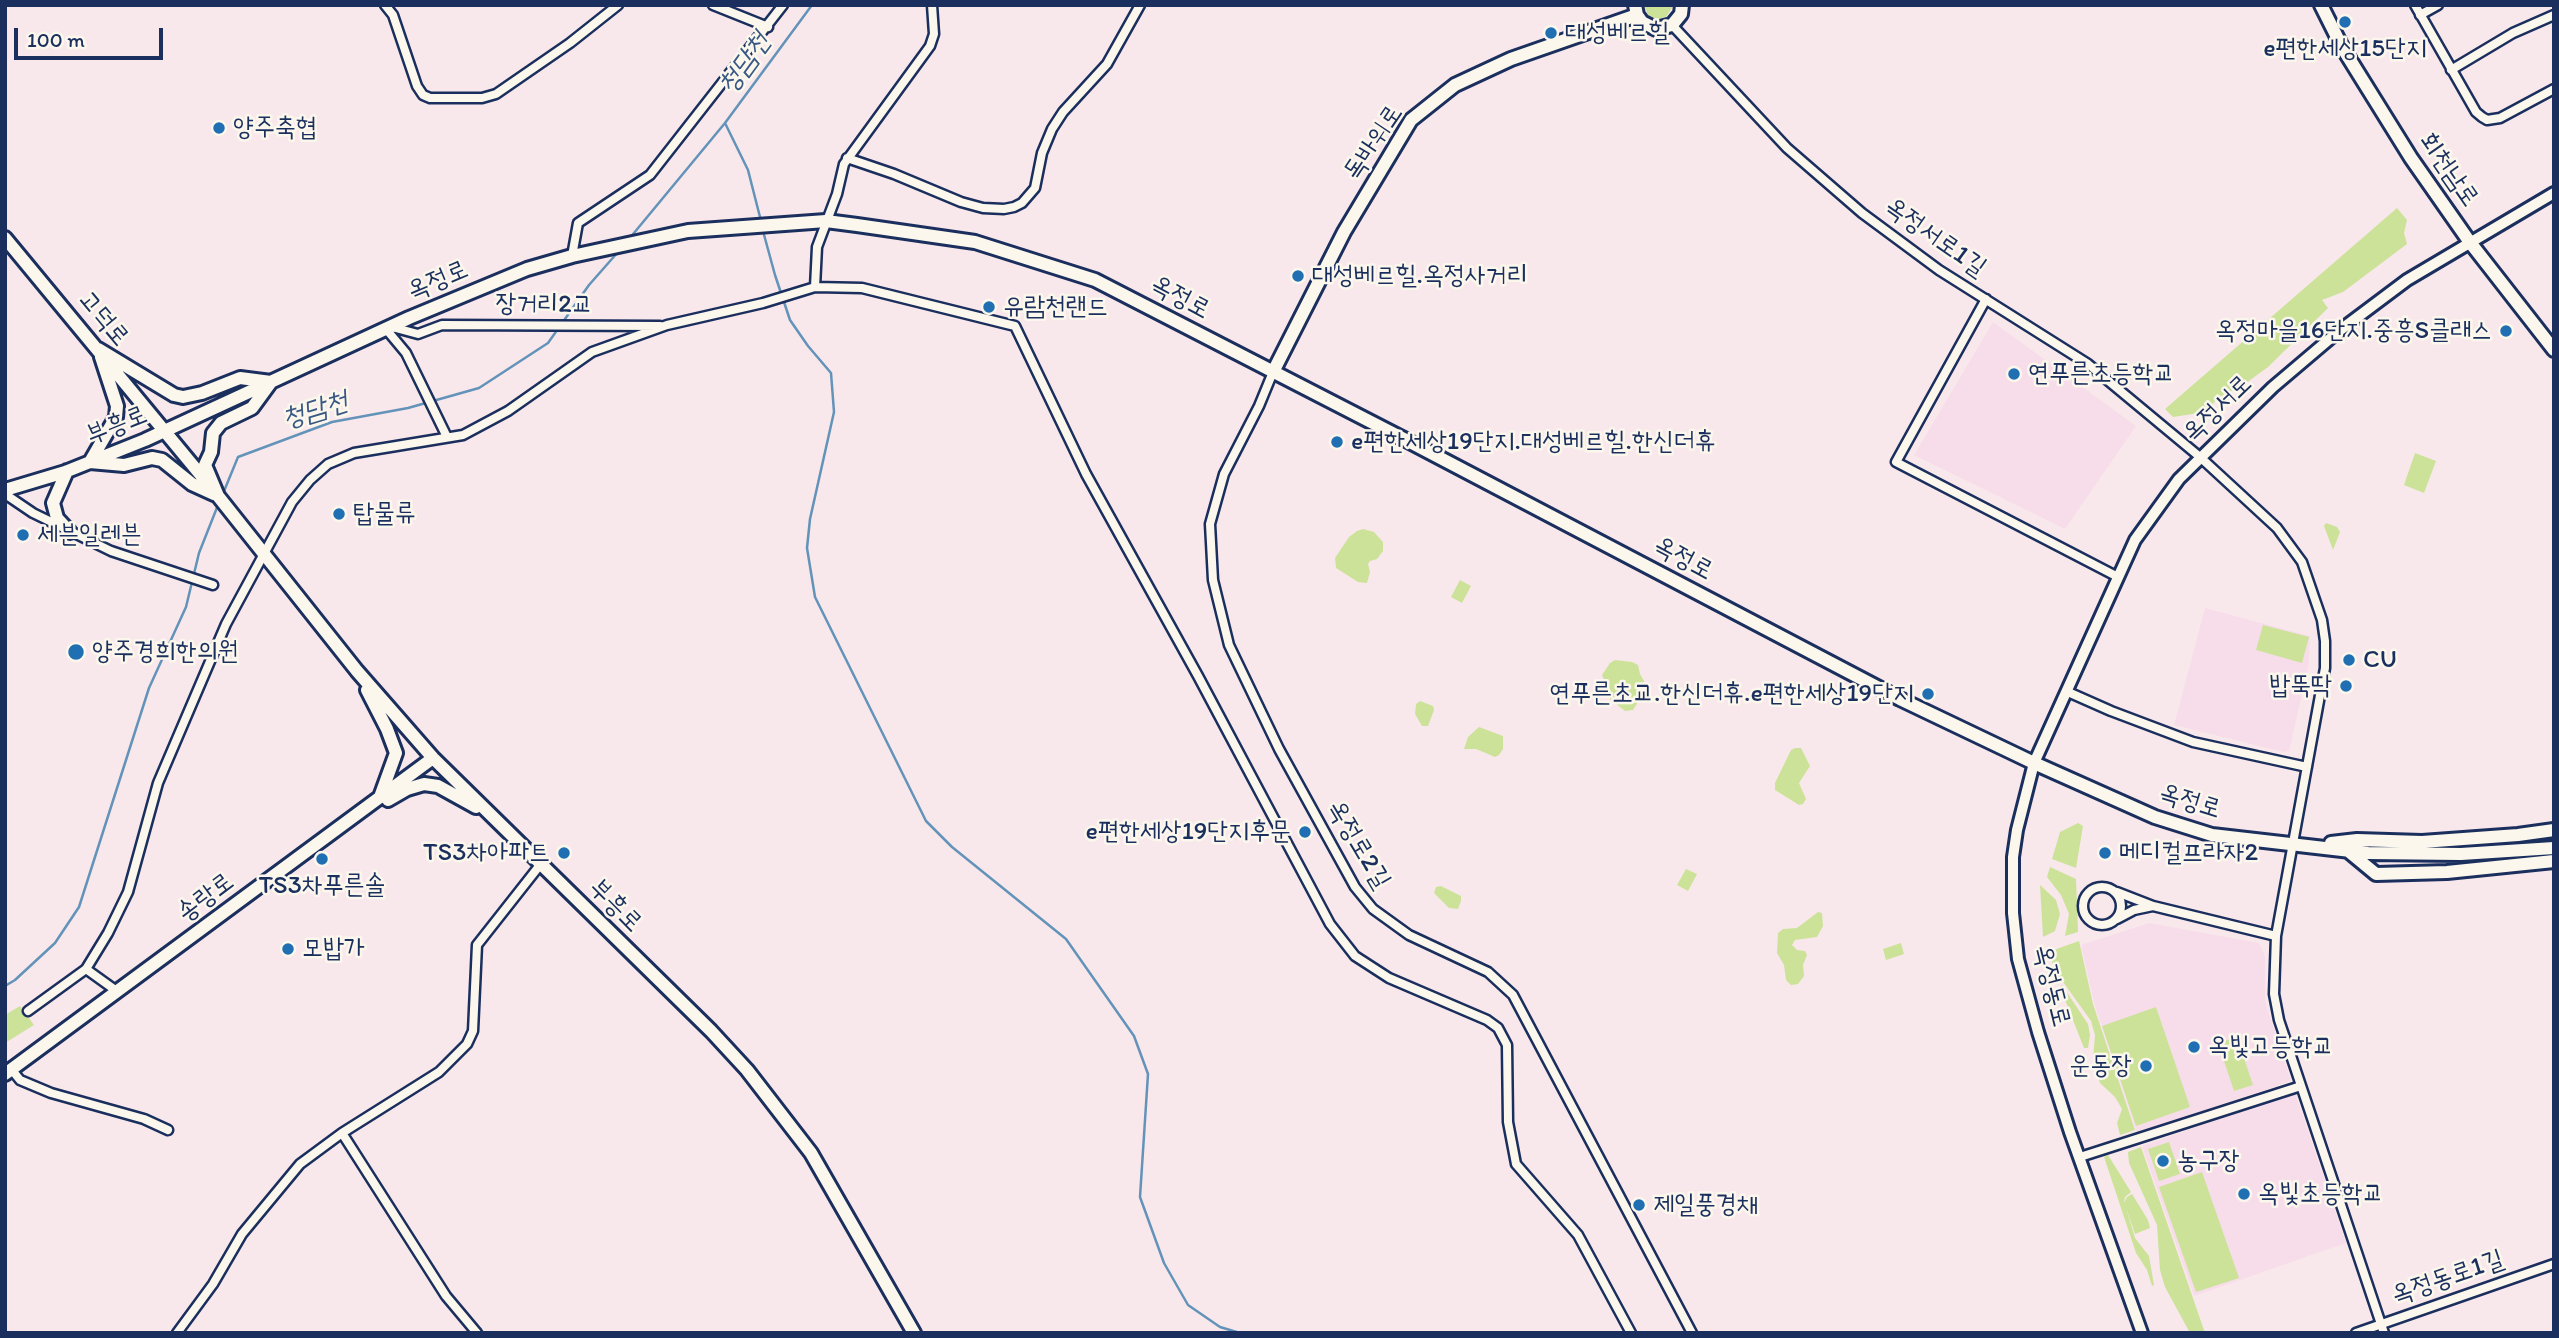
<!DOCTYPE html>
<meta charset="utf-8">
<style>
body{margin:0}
#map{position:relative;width:2559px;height:1338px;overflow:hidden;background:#f9e8eb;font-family:Itim,sans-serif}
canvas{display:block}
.frame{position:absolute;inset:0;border:7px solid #1b2f5e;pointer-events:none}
.scale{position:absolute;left:14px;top:28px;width:149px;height:32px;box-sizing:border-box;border:4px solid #1b2f5e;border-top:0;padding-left:9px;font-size:21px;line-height:24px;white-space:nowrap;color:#1b2f5e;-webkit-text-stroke:5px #fbf7ec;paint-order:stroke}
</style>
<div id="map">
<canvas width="2559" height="1338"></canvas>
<div class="frame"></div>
<div class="scale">100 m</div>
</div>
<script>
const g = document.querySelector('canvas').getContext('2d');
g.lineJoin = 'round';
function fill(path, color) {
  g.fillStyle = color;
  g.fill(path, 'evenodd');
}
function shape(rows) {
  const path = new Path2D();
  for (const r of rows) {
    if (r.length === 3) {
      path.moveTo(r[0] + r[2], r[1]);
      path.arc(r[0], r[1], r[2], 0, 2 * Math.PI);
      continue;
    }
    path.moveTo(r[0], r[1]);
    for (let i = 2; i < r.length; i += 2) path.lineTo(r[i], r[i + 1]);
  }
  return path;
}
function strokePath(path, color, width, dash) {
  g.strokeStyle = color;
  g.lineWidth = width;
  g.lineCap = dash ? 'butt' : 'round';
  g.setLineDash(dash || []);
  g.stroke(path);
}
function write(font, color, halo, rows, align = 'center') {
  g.font = font + ' Itim,"Poor Story",sans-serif';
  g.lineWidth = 5;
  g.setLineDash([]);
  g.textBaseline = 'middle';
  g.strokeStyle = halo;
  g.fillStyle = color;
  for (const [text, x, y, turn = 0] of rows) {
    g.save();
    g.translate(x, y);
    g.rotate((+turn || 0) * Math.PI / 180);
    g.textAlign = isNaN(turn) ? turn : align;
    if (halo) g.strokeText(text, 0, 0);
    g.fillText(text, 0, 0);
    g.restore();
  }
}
const built = shape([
 [1993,322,2136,426,2065,529,1914,455],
 [2205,608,2310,636,2309,664,2289,751,2283,752,2174,725],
 [2149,923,2259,943,2265,956,2265,1001,2291,1081,2137,1133,2095,1006,2081,945],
 [2295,1093,2346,1243,2194,1296,2142,1146]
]);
const green = shape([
 [1644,5,1673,5,1673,6,1666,17,1657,19,1648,15],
 [2397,208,2407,220,2404,233,2407,244,2343,292,2322,300,2328,308,2268,367,2246,383,2218,398,2206,412,2173,417,2165,409],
 [2415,453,2436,461,2424,493,2404,485],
 [2326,523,2337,527,2340,532,2333,550,2324,526],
 [1363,529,1374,532,1383,542,1383,551,1377,559,1370,561,1368,564,1370,572,1367,583,1358,582,1336,568,1335,558,1349,537,1357,531],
 [1460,580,1471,586,1462,603,1451,597],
 [2263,625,2309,637,2302,663,2256,650],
 [1615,660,1632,662,1638,665,1640,674,1644,681,1645,691,1633,710,1625,711,1610,699,1610,692,1602,675,1610,663],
 [1420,701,1433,706,1434,710,1428,726,1422,726,1415,714,1416,704],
 [1479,727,1503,736,1503,749,1499,755,1495,757,1476,749,1464,749,1468,737],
 [1795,748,1801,748,1810,766,1799,783,1806,799,1803,804,1799,805,1775,790,1775,783,1791,750],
 [2078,823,2083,826,2076,868,2052,859,2060,832],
 [2050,867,2076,879,2078,932,2065,936,2069,914,2061,895,2047,877],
 [1686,869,1697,874,1688,891,1677,885],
 [2040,885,2056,900,2060,914,2055,931,2043,937],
 [1441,886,1461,896,1461,901,1458,909,1449,908,1434,893,1436,887],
 [1818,912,1822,913,1823,926,1817,937,1795,940,1792,945,1797,950,1805,951,1807,955,1803,965,1804,976,1798,984,1791,985,1786,980,1784,965,1777,953,1778,933,1783,929,1797,928],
 [2079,941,2093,1004,2135,1130,2120,1135,2117,1123,2122,1109,2115,1097,2100,1083,2093,1060,2095,1035,2091,1021,2056,972,2048,952],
 [1901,943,1904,954,1886,960,1883,949],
 [2062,985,2088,1024,2090,1035,2088,1048,2084,1048,2060,987],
 [20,1006,34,1025,5,1043,5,1015],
 [2156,1007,2190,1107,2136,1126,2102,1026],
 [2237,1037,2253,1085,2234,1091,2218,1043],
 [2169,1142,2180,1174,2159,1181,2148,1149],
 [2141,1147,2196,1307,2205,1333,2190,1333,2165,1287,2160,1270,2157,1225,2129,1163,2128,1152],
 [2108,1155,2131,1192,2125,1197,2124,1203,2127,1197,2132,1194,2148,1220,2150,1228,2135,1234,2126,1208,2135,1238,2149,1256,2154,1285,2152,1286,2147,1270,2136,1253,2104,1157],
 [2202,1172,2239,1278,2196,1292,2159,1187]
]);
const stream = shape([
 [725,123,748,170,761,221],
 [763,231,775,275,790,320,808,346,831,373,834,412,810,519,807,548,815,597,926,821,952,847,1066,939,1134,1036,1148,1074,1140,1197,1164,1263,1188,1305,1220,1327,1240,1333],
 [629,239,725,123,812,5],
 [222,496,238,457,332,422,408,408,479,388,548,343,589,285,618,252],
 [5,986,15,980,55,943,79,907,149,688,186,607,199,553,218,505]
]);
const minor = shape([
 [385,5,393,15,417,86,423,95,430,98,482,98,496,94,570,43,618,5],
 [713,5,768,27],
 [2415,5,2476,112,2482,117,2487,120,2500,118,2554,89],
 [2420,15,2438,5],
 [1672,25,1787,148,1862,213,1939,270,2088,364,2200,457,2277,528,2302,562,2322,620,2325,641,2325,668,2276,936,2274,994,2279,1020,2384,1333],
 [2451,70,2513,33,2554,15],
 [847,158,894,174,961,202,983,208,1004,209,1014,207,1022,203,1035,188,1042,153,1052,129,1063,112,1107,64,1140,5],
 [572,256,578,223,650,175,783,5],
 [815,287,817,247,837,194,844,164,930,46,934,34,932,5],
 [1986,299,1896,462,2118,577],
 [392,327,418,334,442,325,660,326],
 [386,329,406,353,447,437],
 [1273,372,1259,406,1224,474,1210,524,1213,580,1229,645,1279,749,1355,887,1373,909,1409,935,1488,972,1513,995,1692,1333],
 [5,494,33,513,111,551,213,585],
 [2068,692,2111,711,2193,742,2307,767],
 [2102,906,19],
 [2117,892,2153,906,2134,910,2117,919],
 [2153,906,2276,936],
 [86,969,118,992],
 [28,1011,86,969,108,933,128,892,158,783,226,624,292,502,310,480,328,464,354,453,463,435,508,411,592,352,667,325,763,303,815,287,862,288,1015,326,1086,474,1198,676,1330,924,1355,956,1389,978,1487,1020,1498,1028,1507,1045,1508,1122,1516,1164,1578,1235,1631,1333],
 [12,1070,20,1080,51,1093,144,1119,168,1130],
 [342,1133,446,1296,477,1333],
 [2080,1157,2301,1086],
 [177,1333,213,1284,242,1234,300,1164,342,1133,439,1072,467,1044,473,1031,477,945,540,865],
 [2356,1333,2554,1264]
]);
const tertiary = shape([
 [2142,1333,2070,1132,2038,1032,2018,959,2013,913,2013,857,2017,830,2034,763,2135,540,2179,479,2273,387,2339,331,2407,280,2554,193]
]);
const secondary = shape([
 [1635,5,1637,15,1642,22,1656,29,1672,25,1681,14,1682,5],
 [2321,5,2342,47,2411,158,2469,241,2554,350],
 [5,238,209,485],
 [98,349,174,395,183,397,202,393,240,378,271,382,252,408,221,423,213,433,211,452,205,465,218,496,357,671,433,758,711,1031,747,1070,811,1153,914,1333],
 [101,357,117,406,116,417,90,462,124,465,152,458,162,460,192,484,214,494],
 [1273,372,1344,232,1411,120,1455,85,1511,59,1637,15],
 [67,471,53,503,57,518,70,532],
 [5,490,65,472,145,440,409,318,527,269,572,256,688,231,826,221,857,225,975,242,1095,280,1406,440,1900,699,2034,763,2155,817,2212,835,2368,853,2461,854,2554,848],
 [367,690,387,729,396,753,380,797],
 [388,800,407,789,424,784,438,786,476,807],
 [2331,843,2357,840,2422,842,2518,835,2554,830],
 [2347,850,2376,874,2447,872,2554,861],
 [5,1074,433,758]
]);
const markers = [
 [2345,22,7,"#1f6fb2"],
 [1551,33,7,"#1f6fb2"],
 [219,128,7,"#1f6fb2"],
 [1298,276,7,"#1f6fb2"],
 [989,307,7,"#1f6fb2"],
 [2506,331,7,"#1f6fb2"],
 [2014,374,7,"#1f6fb2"],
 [1337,442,7,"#1f6fb2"],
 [339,514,7,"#1f6fb2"],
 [23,535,7,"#1f6fb2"],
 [76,652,9,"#1f6fb2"],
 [2349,660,7,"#1f6fb2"],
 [2346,686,7,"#1f6fb2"],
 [1928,694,7,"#1f6fb2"],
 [1305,832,7,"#1f6fb2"],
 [564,853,7,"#1f6fb2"],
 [2105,853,7,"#1f6fb2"],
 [322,859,7,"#1f6fb2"],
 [288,949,7,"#1f6fb2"],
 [2194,1047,7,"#1f6fb2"],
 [2146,1066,7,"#1f6fb2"],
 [2163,1161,7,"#1f6fb2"],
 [2244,1194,7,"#1f6fb2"],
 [1639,1205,7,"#1f6fb2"]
];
const poiNames = [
 ["대성베르힐",1565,33],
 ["e편한세상15단지",2345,49,"center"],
 ["양주축협",233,128],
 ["대성베르힐.옥정사거리",1312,276],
 ["유람천랜드",1003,307],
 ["옥정마을16단지.중흥S클래스",2492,331,"right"],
 ["연푸른초등학교",2028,374],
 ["e편한세상19단지.대성베르힐.한신더휴",1351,442],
 ["탑물류",353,514],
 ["세븐일레븐",37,535],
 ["양주경희한의원",92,652],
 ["CU",2363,660],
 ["밥뚝딱",2332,686,"right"],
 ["연푸른초교.한신더휴.e편한세상19단지",1914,694,"right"],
 ["e편한세상19단지후문",1291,832,"right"],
 ["TS3차아파트",550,853,"right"],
 ["메디컬프라자2",2119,853],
 ["TS3차푸른솔",322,886,"center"],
 ["모밥가",302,949],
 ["옥빛고등학교",2208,1047],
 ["운동장",2132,1066,"right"],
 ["농구장",2177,1161],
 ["옥빛초등학교",2258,1194],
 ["제일풍경채",1653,1205]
];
const streetNames = [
 ["독바위로",1374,143,-56],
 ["회천남로",2448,170,55],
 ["옥정서로1길",1935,238,35],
 ["옥정로",438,281,-23],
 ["옥정로",1180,298,28],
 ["장거리2교",544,305,1],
 ["고덕로",103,319,50],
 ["옥정서로",2218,409,-44],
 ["부흥로",117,426,-22],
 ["옥정로",1683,559,28],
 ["옥정로",2190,802,17],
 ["옥정로2길",1358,845,59],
 ["송랑로",206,898,-37],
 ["부흥로",615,906,45],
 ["옥정동로",2051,986,76],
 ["옥정동로1길",2448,1278,-19]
];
const waterNames = [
 ["청담천",745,64,-54],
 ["청담천",315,411,-17]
];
fill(built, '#f7ddea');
fill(green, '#cce298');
strokePath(stream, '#6393b9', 2.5);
strokePath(minor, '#1b2f5e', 13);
strokePath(tertiary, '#1b2f5e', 16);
strokePath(secondary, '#1b2f5e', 18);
strokePath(minor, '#fbf7ec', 8);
strokePath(tertiary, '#fbf7ec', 10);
strokePath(secondary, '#fbf7ec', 12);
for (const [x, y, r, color] of markers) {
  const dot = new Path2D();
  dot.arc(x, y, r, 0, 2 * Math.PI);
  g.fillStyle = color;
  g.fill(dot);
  strokePath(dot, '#fbf7ec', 2.5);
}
write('26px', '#1b2f5e', '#fbf7ec', poiNames, 'left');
write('26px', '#1b2f5e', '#fbf7ec', streetNames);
write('italic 28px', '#395884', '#fbf7ec', waterNames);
</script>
